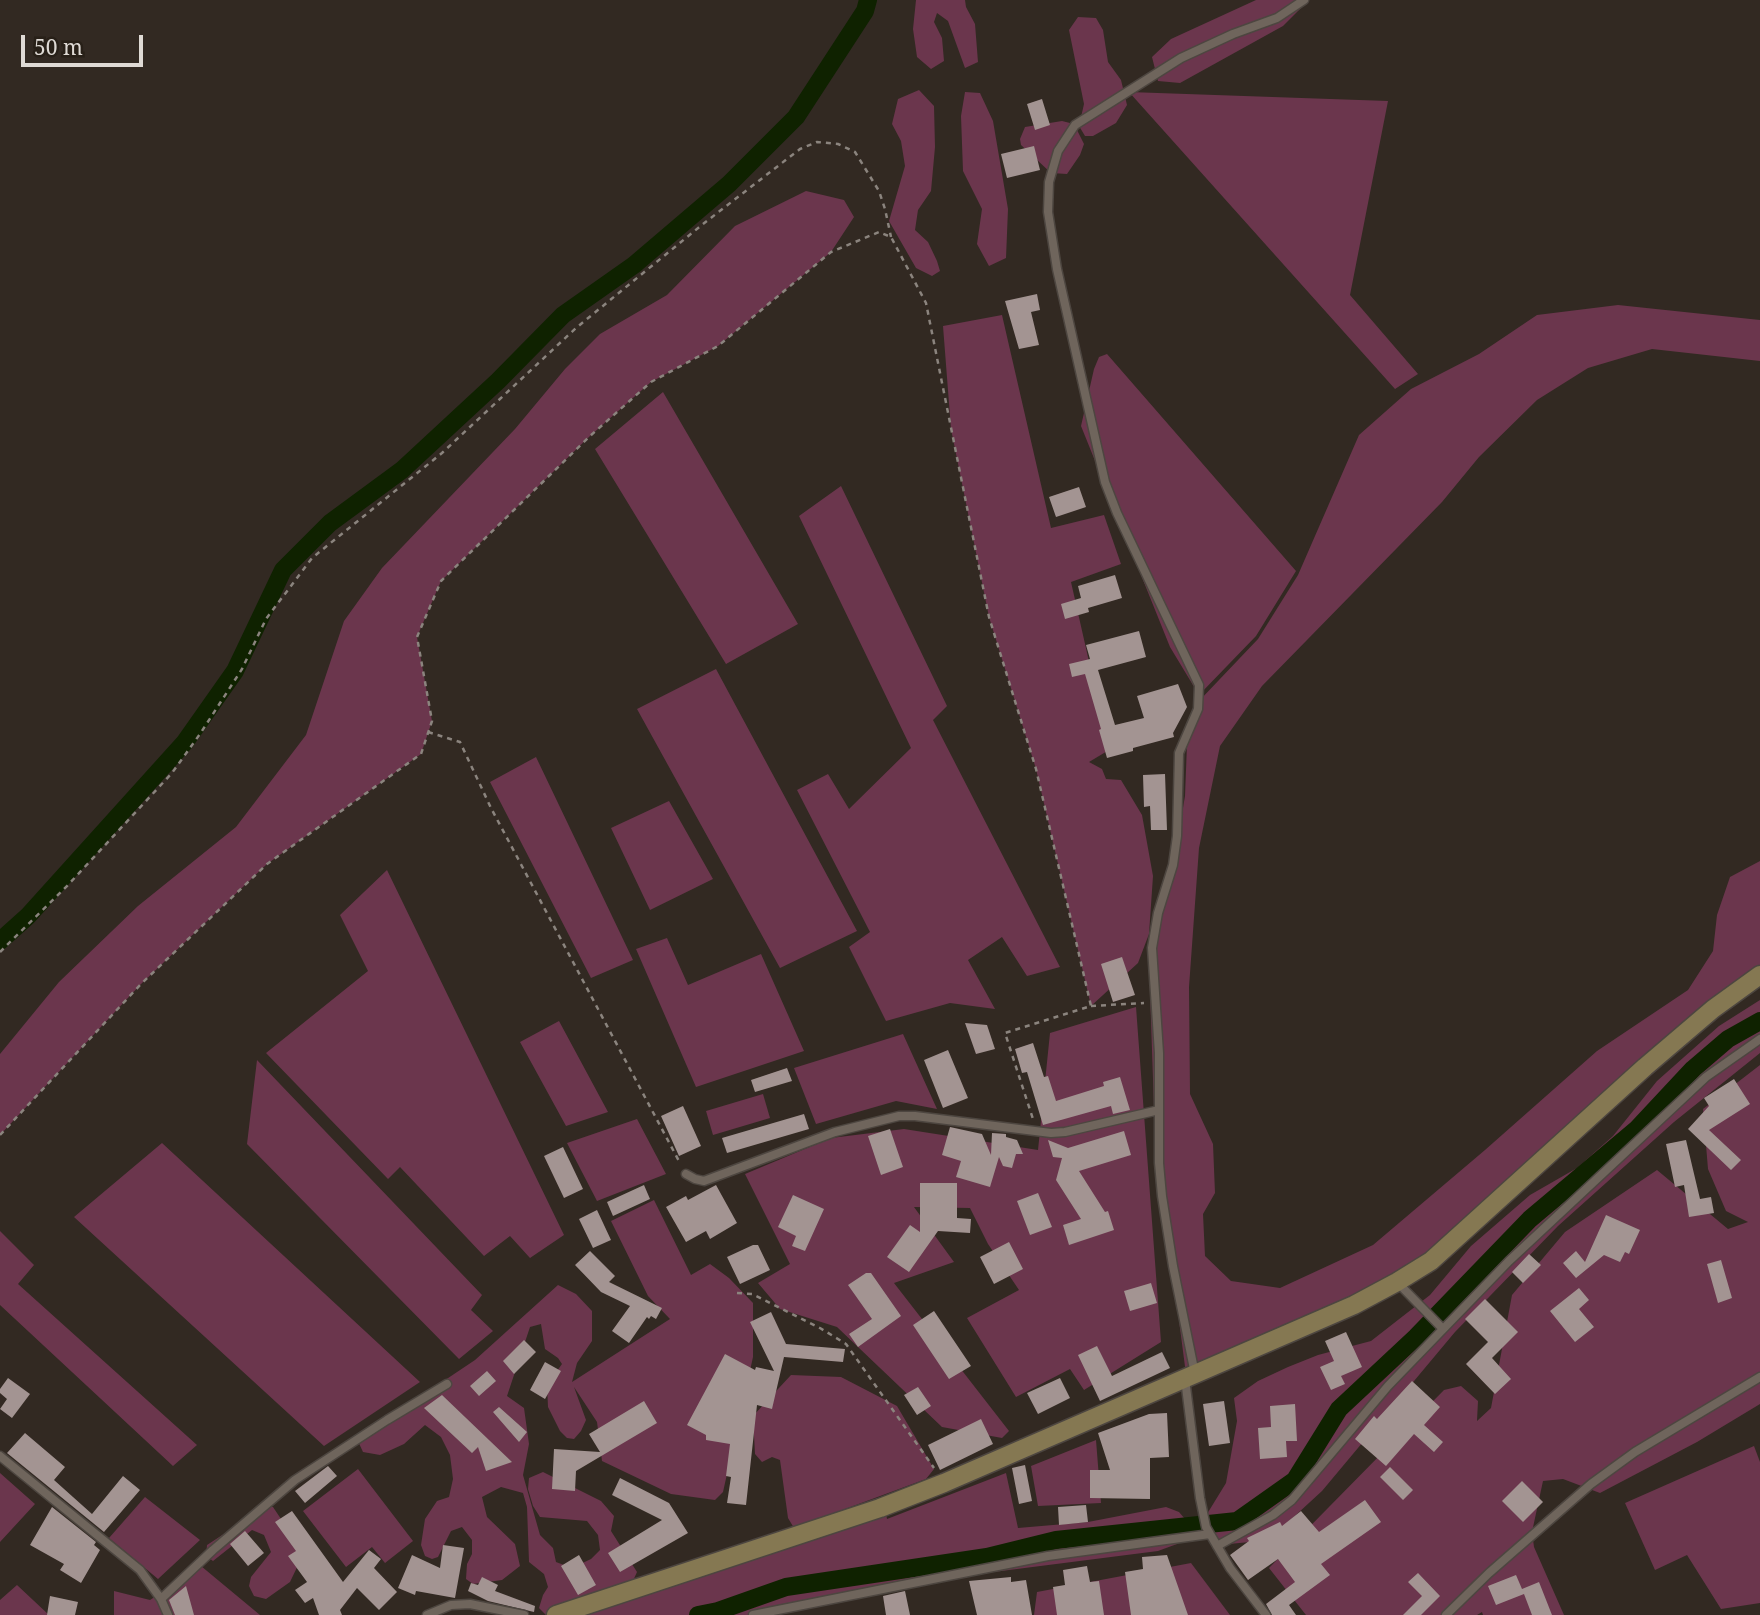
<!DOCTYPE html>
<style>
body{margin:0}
#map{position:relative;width:1760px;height:1615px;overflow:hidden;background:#322922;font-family:"Noto Serif",serif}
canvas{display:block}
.scale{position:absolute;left:21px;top:35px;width:122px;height:32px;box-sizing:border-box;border:4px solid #dfdad5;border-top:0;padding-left:9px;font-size:21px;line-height:24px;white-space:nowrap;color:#dfdad5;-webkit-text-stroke:5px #282018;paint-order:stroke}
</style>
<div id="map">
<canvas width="1760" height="1615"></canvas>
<div class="scale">50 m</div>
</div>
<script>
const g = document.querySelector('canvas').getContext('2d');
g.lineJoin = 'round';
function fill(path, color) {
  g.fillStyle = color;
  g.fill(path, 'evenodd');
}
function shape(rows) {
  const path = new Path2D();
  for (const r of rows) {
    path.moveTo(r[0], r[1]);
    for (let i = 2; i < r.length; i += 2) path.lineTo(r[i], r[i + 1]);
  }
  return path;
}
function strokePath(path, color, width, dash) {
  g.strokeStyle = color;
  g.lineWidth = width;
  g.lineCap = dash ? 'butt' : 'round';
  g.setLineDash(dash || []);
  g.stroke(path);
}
const green = shape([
 [916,0,965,0,966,7,975,24,978,62,965,68,948,21,937,13,934,22,942,38,944,61,931,69,917,57,913,29],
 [1256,0,1309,0,1283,26,1180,83,1158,81,1152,57,1171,39],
 [1078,17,1096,18,1103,30,1108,62,1121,80,1127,105,1116,123,1093,136,1085,136,1079,126,1084,104,1069,30],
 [919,90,934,106,935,147,931,191,918,210,915,230,928,242,937,261,940,271,932,276,916,268,889,221,905,166,901,141,892,124,898,99],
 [965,92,980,93,993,121,1008,209,1006,258,989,266,977,244,982,209,963,171,961,116],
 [1129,92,1388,101,1350,295,1418,374,1395,389],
 [1062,121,1074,124,1084,144,1080,155,1067,174,1051,173,1021,145,1020,139,1025,127],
 [806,191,844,200,854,217,831,252,718,346,651,382,590,436,441,581,417,637,432,721,421,754,267,864,141,984,0,1135,0,1054,59,982,138,906,236,827,306,735,344,621,382,568,515,429,565,369,600,334,667,295,735,226],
 [1618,305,1760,320,1760,361,1652,349,1588,368,1537,400,1479,457,1442,502,1262,686,1220,746,1199,848,1189,987,1190,1094,1213,1144,1215,1193,1203,1214,1205,1256,1231,1281,1280,1288,1373,1245,1485,1150,1597,1051,1688,990,1713,951,1717,915,1730,877,1760,861,1760,979,1650,1070,1464,1237,1363,1311,1187,1382,1155,1136,1149,964,1173,867,1185,796,1187,744,1199,701,1258,639,1298,575,1359,435,1411,389,1479,354,1537,315],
 [1002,315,1051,528,1104,515,1121,564,1071,582,1109,750,1089,762,1102,769,1106,779,1121,780,1142,815,1153,876,1149,934,1138,963,1091,1006,1036,769,989,617,951,429,943,326],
 [1107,354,1296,571,1256,636,1199,695,1170,647,1081,426,1094,369,1099,357],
 [663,392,798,624,726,664,595,449],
 [841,486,947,706,933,720,1060,967,1027,976,1002,937,968,960,995,1009,950,1003,886,1021,849,947,870,932,797,790,828,774,849,809,911,748,799,516],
 [716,669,857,931,780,968,637,709],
 [536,757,633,960,591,978,490,782],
 [669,801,713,879,650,910,611,828],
 [387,870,564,1235,530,1258,510,1236,484,1256,400,1167,388,1179,266,1053,368,971,340,915],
 [667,938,688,985,761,954,804,1051,696,1087,636,949],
 [1760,1000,1760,1053,1674,1122,1558,1226,1455,1332,1322,1491,1285,1525,1250,1542,1229,1544,1213,1539,1207,1514,1226,1483,1237,1421,1234,1398,1258,1381,1288,1367,1318,1355,1371,1341,1430,1295,1471,1246,1530,1195,1577,1168,1613,1136,1657,1081,1719,1026],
 [1136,1007,1161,1342,1084,1390,1070,1369,1016,1397,967,1318,1019,1290,988,1244,970,1208,914,1207,954,1262,894,1283,1009,1431,1002,1438,942,1427,837,1327,780,1309,758,1283,790,1264,745,1174,831,1138,904,1129,1038,1150,1050,1033],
 [559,1021,608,1112,566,1126,520,1042],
 [903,1034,937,1109,896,1101,816,1124,794,1068],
 [257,1060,482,1295,471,1310,493,1331,459,1359,247,1144],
 [1760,1065,1760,1404,1697,1442,1600,1493,1563,1479,1543,1481,1532,1532,1534,1547,1564,1615,1483,1615,1482,1612,1477,1615,1306,1615,1269,1568,1444,1390,1461,1386,1478,1401,1477,1421,1491,1408,1512,1295,1565,1232,1657,1170,1728,1229,1748,1222,1726,1211,1708,1169,1703,1109],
 [763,1094,770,1118,713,1135,706,1111],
 [637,1119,666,1174,597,1201,567,1143],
 [162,1143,420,1382,324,1446,74,1217],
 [654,1200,691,1275,710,1264,729,1278,753,1303,753,1357,723,1492,715,1500,671,1494,602,1461,597,1422,574,1387,586,1420,581,1431,574,1439,567,1438,560,1431,548,1407,547,1385,562,1364,558,1358,545,1349,541,1324,530,1327,507,1396,524,1408,529,1444,523,1475,540,1535,553,1548,556,1562,572,1568,591,1559,600,1550,598,1535,587,1521,540,1517,533,1506,528,1489,529,1478,543,1472,601,1501,614,1516,611,1531,637,1572,632,1583,555,1615,546,1615,539,1608,543,1595,548,1587,544,1574,529,1562,527,1507,523,1493,501,1487,482,1497,487,1517,515,1544,520,1566,502,1580,473,1584,466,1579,467,1564,472,1554,472,1540,462,1527,451,1531,438,1557,432,1559,425,1556,421,1545,425,1519,437,1501,449,1497,453,1479,450,1455,441,1437,425,1425,404,1444,380,1455,363,1452,357,1439,475,1360,558,1285,576,1294,592,1311,592,1341,577,1363,572,1382,670,1319,648,1296,611,1221],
 [0,1231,34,1265,18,1284,197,1445,173,1466,0,1305],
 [791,1375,841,1377,897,1406,934,1469,926,1479,794,1528,788,1518,780,1460,772,1457,762,1462,755,1454,753,1416],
 [1096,1440,1101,1503,1038,1506,1031,1466],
 [1754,1446,1760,1462,1760,1603,1721,1609,1687,1555,1655,1570,1625,1503],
 [358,1469,413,1541,385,1563,372,1547,346,1567,303,1511],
 [0,1473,35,1504,0,1542],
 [1006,1473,1018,1528,1088,1522,1166,1507,1179,1512,1185,1519,1188,1524,1187,1535,1177,1544,1158,1551,923,1581,768,1615,580,1615,885,1509,887,1519],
 [145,1497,200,1540,158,1579,109,1538],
 [265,1507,273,1507,289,1531,301,1559,290,1582,266,1599,254,1596,249,1586,251,1577,271,1552,264,1535,252,1530,213,1561,206,1556,207,1545],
 [1191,1563,1230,1615,1034,1615,1037,1592],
 [201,1566,260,1615,114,1615,114,1591,150,1600],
 [17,1585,49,1615,0,1615,0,1600]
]);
const canal = shape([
 [0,941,28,916,185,742,235,671,283,570,330,523,402,470,498,381,563,315,634,265,729,184,796,117,865,11,868,0],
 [698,1615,718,1611,786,1587,987,1557,1056,1540,1237,1521,1295,1480,1339,1409,1416,1337,1530,1219,1637,1129,1693,1069,1728,1039,1760,1021]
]);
const building = shape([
 [1042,99,1050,125,1035,130,1027,104],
 [1034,146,1040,170,1007,178,1001,154],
 [1037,294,1040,310,1031,312,1039,345,1019,349,1005,301],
 [1079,487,1086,507,1056,517,1049,497],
 [1115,575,1122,598,1088,608,1089,612,1065,619,1061,604,1081,598,1078,586],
 [1139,631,1146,657,1098,670,1115,725,1144,718,1137,696,1178,684,1187,707,1173,733,1174,737,1133,748,1133,751,1107,758,1099,730,1101,729,1085,674,1072,677,1069,664,1090,659,1086,645],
 [1165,774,1167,830,1151,830,1150,806,1144,807,1143,775],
 [1122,957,1135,995,1113,1002,1101,964],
 [965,1023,987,1025,995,1049,976,1054],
 [1033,1043,1044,1077,1048,1076,1056,1101,1104,1086,1103,1082,1120,1077,1130,1110,1113,1114,1111,1106,1043,1125,1027,1072,1022,1073,1015,1049],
 [948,1050,968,1098,943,1108,924,1060],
 [787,1068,792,1081,755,1092,751,1080],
 [1734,1079,1750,1104,1709,1130,1741,1160,1731,1170,1688,1129,1709,1106,1704,1098],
 [683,1106,701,1146,679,1156,661,1116],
 [804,1114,809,1129,727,1153,722,1138],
 [950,1127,982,1134,991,1155,992,1133,1006,1134,1006,1137,1017,1140,1023,1154,1016,1154,1012,1168,1003,1166,999,1157,990,1187,956,1177,961,1161,942,1155],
 [890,1129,903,1167,881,1175,868,1136],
 [1124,1131,1131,1155,1079,1171,1105,1212,1108,1211,1114,1230,1069,1245,1063,1225,1081,1219,1056,1180,1062,1158,1053,1157,1048,1140,1068,1148],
 [1686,1140,1700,1199,1711,1197,1714,1213,1689,1217,1684,1185,1675,1187,1666,1144],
 [563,1147,583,1189,564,1198,544,1156],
 [920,1183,957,1183,957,1218,971,1219,970,1233,938,1231,909,1272,887,1257,910,1225,920,1232],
 [644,1185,650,1199,613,1216,607,1202],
 [716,1185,737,1223,710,1239,706,1231,686,1242,666,1207,686,1196,688,1200],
 [1038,1193,1052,1227,1030,1235,1017,1201],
 [793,1195,824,1209,805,1251,792,1246,796,1236,778,1227],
 [597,1210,611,1240,593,1248,579,1219],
 [1606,1215,1640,1230,1629,1254,1625,1252,1620,1262,1604,1255,1576,1278,1563,1263,1576,1251,1585,1262],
 [1009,1242,1023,1269,994,1284,980,1257],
 [753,1245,758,1245,770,1270,740,1284,727,1257],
 [590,1251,615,1276,609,1282,662,1308,656,1319,651,1316,649,1319,647,1317,629,1343,612,1331,630,1306,601,1292,575,1265],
 [1529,1254,1541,1265,1523,1283,1512,1272],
 [1721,1260,1732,1298,1718,1303,1707,1264],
 [866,1273,871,1273,901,1316,858,1347,849,1334,872,1319,848,1285],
 [1151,1283,1157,1303,1130,1311,1124,1291],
 [1579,1288,1589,1300,1579,1309,1594,1327,1575,1342,1550,1311],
 [1485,1299,1518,1332,1492,1358,1511,1379,1495,1394,1466,1364,1488,1342,1465,1319],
 [934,1311,971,1366,949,1379,913,1325],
 [771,1312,786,1344,845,1349,843,1362,784,1357,772,1409,757,1405,746,1505,727,1503,731,1477,726,1476,730,1444,706,1440,706,1435,687,1425,725,1354,755,1370,756,1367,774,1371,750,1322],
 [1346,1332,1362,1367,1341,1376,1345,1384,1331,1390,1320,1367,1334,1361,1325,1341],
 [524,1340,536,1352,514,1374,503,1361],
 [1097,1346,1112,1376,1162,1352,1170,1368,1100,1401,1078,1355],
 [545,1362,561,1371,545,1399,530,1390],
 [487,1371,496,1381,479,1396,470,1386],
 [8,1378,30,1394,12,1418,0,1409,7,1399,0,1393,0,1389],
 [1060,1378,1070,1398,1038,1414,1027,1393],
 [1412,1381,1440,1407,1424,1425,1443,1442,1434,1452,1414,1434,1386,1466,1355,1439,1374,1416,1377,1419],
 [918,1387,931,1406,917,1415,904,1395],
 [442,1395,489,1440,512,1462,486,1471,478,1447,472,1453,424,1408],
 [644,1401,657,1423,576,1471,575,1491,552,1489,554,1449,600,1452,589,1434],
 [1224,1401,1230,1443,1209,1446,1203,1404],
 [1295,1404,1297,1441,1286,1441,1287,1457,1260,1459,1258,1428,1271,1427,1270,1406],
 [499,1407,527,1432,519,1442,493,1412],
 [1167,1413,1169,1457,1150,1458,1150,1499,1090,1498,1090,1470,1110,1470,1098,1433,1149,1414],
 [981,1419,993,1444,940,1470,928,1445],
 [25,1433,65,1467,54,1480,92,1514,123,1476,140,1490,104,1532,7,1453],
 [1025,1465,1032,1501,1019,1504,1012,1468],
 [328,1466,337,1476,305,1503,295,1491],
 [1390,1467,1413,1490,1403,1500,1380,1477],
 [620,1478,669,1503,688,1533,620,1572,608,1553,662,1520,612,1495],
 [1522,1481,1543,1502,1523,1522,1502,1501],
 [1365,1500,1381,1522,1321,1564,1330,1575,1289,1605,1296,1615,1272,1615,1266,1604,1295,1582,1278,1559,1248,1580,1230,1555,1249,1541,1247,1538,1280,1522,1282,1526,1301,1511,1319,1532],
 [1086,1505,1088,1522,1059,1525,1058,1507],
 [52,1507,96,1542,94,1545,100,1550,81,1583,60,1570,64,1564,30,1545],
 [292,1511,343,1582,369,1550,381,1559,374,1568,397,1592,379,1610,357,1588,340,1610,342,1615,319,1615,313,1598,305,1603,295,1590,307,1582,288,1556,296,1551,275,1522],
 [245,1531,264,1553,248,1566,230,1544],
 [443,1545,464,1548,455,1598,416,1591,415,1595,398,1588,412,1555,440,1568],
 [579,1555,596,1585,578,1595,561,1566],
 [1167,1555,1188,1615,1131,1615,1125,1572,1143,1569,1142,1557],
 [1087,1566,1090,1582,1099,1581,1104,1615,1057,1615,1053,1587,1065,1585,1063,1570],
 [1418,1573,1440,1596,1421,1615,1403,1615,1422,1596,1408,1582],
 [1516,1575,1522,1589,1539,1582,1552,1615,1532,1615,1524,1594,1496,1605,1488,1586],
 [482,1577,498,1585,495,1591,535,1606,534,1612,488,1601,468,1591,471,1583,478,1585],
 [1011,1577,1011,1582,1026,1580,1032,1615,977,1615,969,1581],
 [186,1586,194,1615,175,1615,169,1600],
 [905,1591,910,1615,886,1615,883,1596],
 [50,1596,78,1602,75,1615,47,1615]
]);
const path = shape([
 [428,732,460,742,491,808,680,1163],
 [0,952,68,885,172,773,200,734,242,669,266,619,312,558,442,453,576,328,703,224,800,149,817,142,838,144,855,152,879,191,885,209,891,237],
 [1091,1006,1144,1003],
 [0,1135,141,984,267,864,421,754,432,721,417,637,441,581,590,436,651,382,718,346,831,252,879,232,891,237,926,303,989,617,1036,769,1091,1006,1005,1033,1033,1119],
 [737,1293,752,1294,820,1328,846,1344,934,1468]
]);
const lane = shape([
 [686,1174,695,1179,704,1181,835,1132,899,1116,915,1116,1051,1133,1065,1132,1159,1110],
 [1397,1282,1442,1328],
 [1195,1374,1173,1266,1162,1196,1159,1163,1159,1053,1152,948,1158,913,1173,865,1177,836,1179,753,1198,709,1199,685,1117,513,1105,482,1057,269,1048,212,1049,182,1058,151,1075,125,1181,58,1233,34,1277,18,1304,0],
 [1185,1379,1200,1498,1206,1527,1230,1568,1266,1615],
 [0,1456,140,1570,161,1599,168,1615],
 [1217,1546,1273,1515,1292,1500,1388,1386,1509,1261,1706,1077,1760,1039],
 [161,1599,213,1550,295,1480,387,1420,447,1384],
 [427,1615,451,1605,470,1604,524,1615],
 [753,1615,1048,1556,1210,1534],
 [1446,1615,1489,1573,1591,1484,1635,1452,1760,1377]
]);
const secondary = shape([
 [556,1615,880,1508,944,1483,1354,1305,1397,1282,1431,1261,1645,1067,1713,1009,1760,975]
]);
fill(green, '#6b364d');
strokePath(canal, '#0f2200', 18);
fill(building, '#a39492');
strokePath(lane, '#4d4640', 11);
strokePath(secondary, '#4d4640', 21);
strokePath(path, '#8b847e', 2.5, [5, 5]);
strokePath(lane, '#6f655c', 8);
strokePath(secondary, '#857852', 18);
</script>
